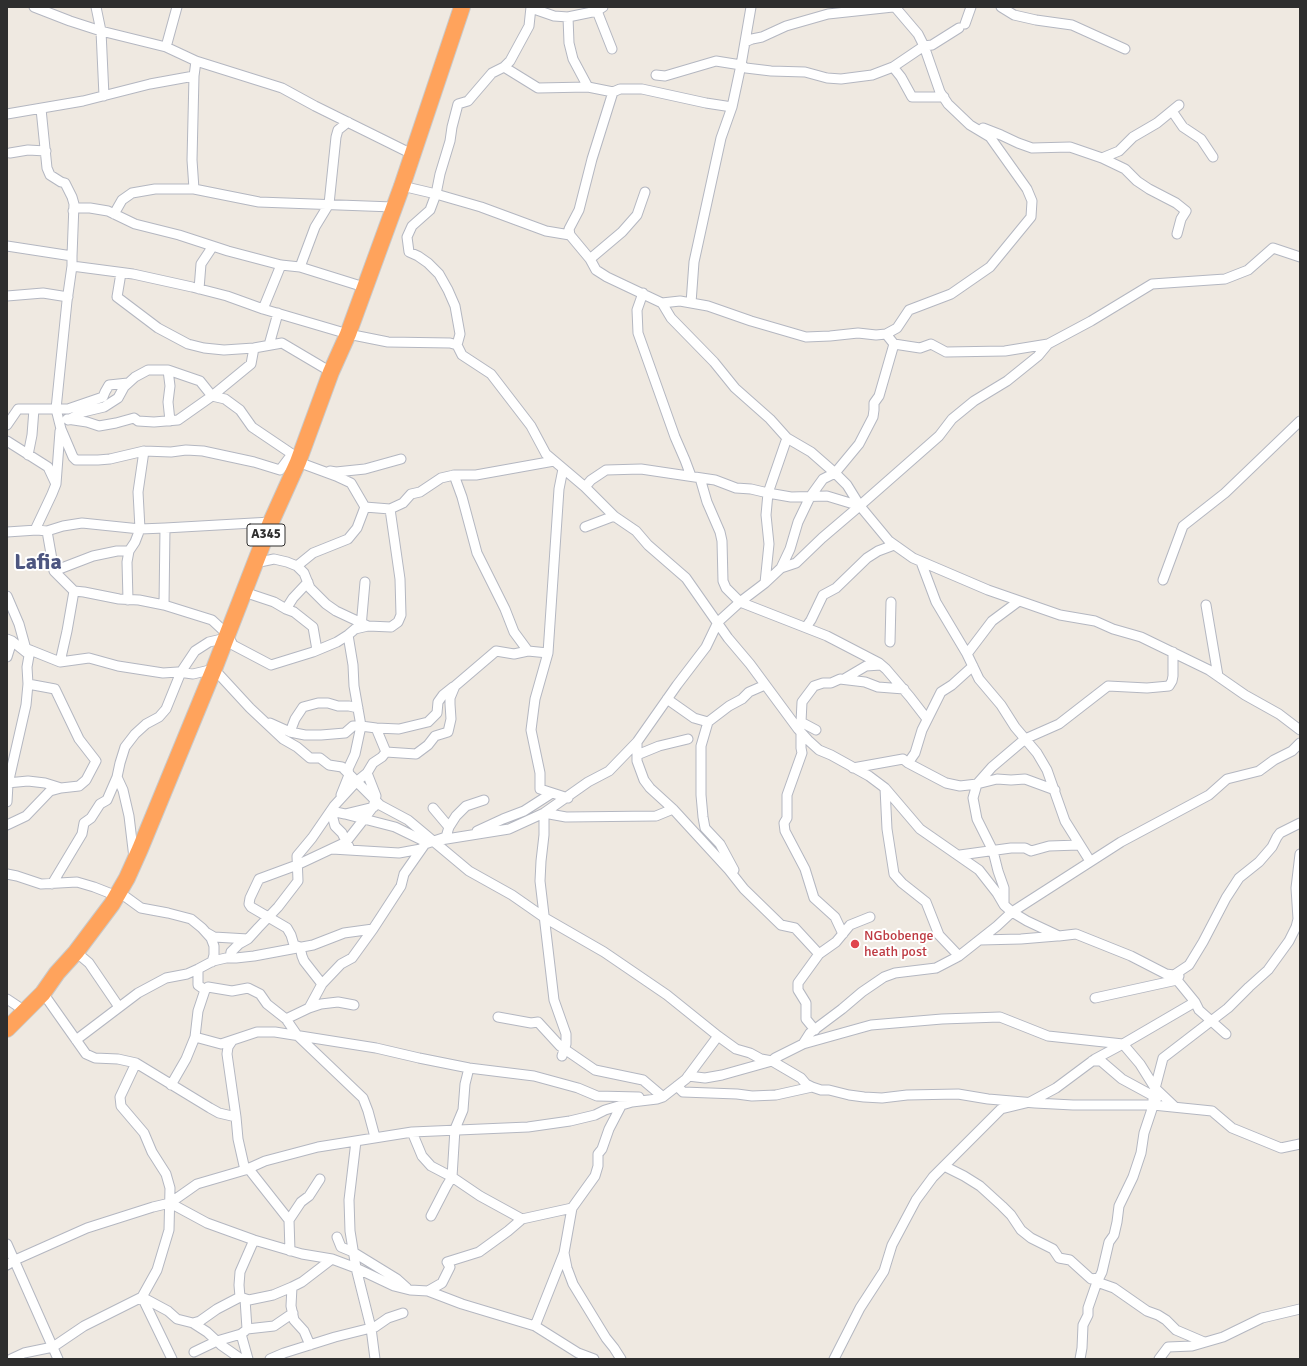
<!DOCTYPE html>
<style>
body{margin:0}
#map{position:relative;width:1307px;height:1366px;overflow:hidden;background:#efe9e1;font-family:Signika,sans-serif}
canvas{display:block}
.frame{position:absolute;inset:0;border:8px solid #2e2e2e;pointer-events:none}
</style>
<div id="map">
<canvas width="1307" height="1366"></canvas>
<div class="frame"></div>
</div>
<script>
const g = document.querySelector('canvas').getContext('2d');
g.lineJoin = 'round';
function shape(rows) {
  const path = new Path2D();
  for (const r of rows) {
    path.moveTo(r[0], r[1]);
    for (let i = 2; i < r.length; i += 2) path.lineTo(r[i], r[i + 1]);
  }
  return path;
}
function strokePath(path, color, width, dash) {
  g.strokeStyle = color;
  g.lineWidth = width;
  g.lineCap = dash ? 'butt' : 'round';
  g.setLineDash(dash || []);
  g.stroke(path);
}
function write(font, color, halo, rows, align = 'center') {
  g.font = font + ' Signika,sans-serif';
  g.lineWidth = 4;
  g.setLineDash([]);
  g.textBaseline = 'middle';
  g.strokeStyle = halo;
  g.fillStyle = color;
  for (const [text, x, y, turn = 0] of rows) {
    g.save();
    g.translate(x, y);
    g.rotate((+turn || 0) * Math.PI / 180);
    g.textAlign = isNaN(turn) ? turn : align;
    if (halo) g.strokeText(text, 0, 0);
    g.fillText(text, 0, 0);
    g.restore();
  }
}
const street = shape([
 [34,7,70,21,101,31,166,47,196,61,282,88,315,106,412,154],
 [96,7,101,31,104,96],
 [1001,7,1014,15,1036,20,1072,25,1125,49],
 [531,8,554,16,568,17,597,11,603,7],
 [597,11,612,49],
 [568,17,569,43,573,59,588,87],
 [965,24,971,7],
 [745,42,752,39,762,37,786,26,828,14,893,7],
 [166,47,177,7],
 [504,67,538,88,588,87,613,92,620,89,642,89,706,103,732,107],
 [893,67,901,77,912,97,944,97],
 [656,75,665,76,716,61,741,65,746,68,771,71,805,72,827,78,841,79,872,75,893,67,924,46,932,45,959,28],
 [613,92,592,159,579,210,569,229,570,235,590,259,596,270,607,277,662,303,680,301,708,306,751,321,806,337,830,336,858,333,876,335,886,334,897,328,909,310,951,294,990,267,1031,217,1032,201,1027,189,990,137,970,125,948,104,940,92,924,46,918,34,895,7],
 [41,109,47,168,50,175,61,182,65,183,72,197,74,204,72,256,72,266,67,301,56,409,61,429,73,457,76,460,98,460,110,459,144,451,171,452,186,450,203,451,254,462,280,470,292,454],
 [1172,111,1183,127,1201,139,1213,157],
 [7,114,83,101,150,84,194,76],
 [982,129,983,128,1001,135,1018,143,1032,148,1070,147,1102,158],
 [10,153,28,150,46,151],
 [402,186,436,194,481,207,546,231,570,235],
 [194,189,192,160,194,76,196,61],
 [73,211,76,208,90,208,108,211,135,224,179,235,228,251,281,265,300,267,364,287],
 [114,214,122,200,132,193,155,189,194,189,259,202,393,207],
 [1177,234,1181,219,1186,211,1176,203,1149,189,1137,181,1125,169,1102,158,1119,151,1133,137,1157,123,1179,105],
 [7,246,72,256],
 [590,259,622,232,637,215,645,192],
 [72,266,133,274,192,287,227,296,263,309,348,334,388,342,450,343,457,345,462,355,491,374,531,426,546,454,585,487,614,516,636,531,648,545,686,578,728,638,750,664,798,729,808,740,819,750,831,755,869,776,885,788,920,829,979,870,997,893,1004,905,1012,912,1027,921,1059,936,1076,934,1131,956,1166,974,1174,975,1189,965,1203,942,1226,898,1239,878,1259,862,1272,847,1277,837,1280,833,1300,823],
 [300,267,315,227,329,204,336,137,338,130,348,122],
 [121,273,117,297,158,328,188,344,204,348,224,350,254,348,282,343,331,372],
 [199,289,201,264,213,246],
 [643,293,637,310,638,333,675,437,685,460,691,476],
 [7,296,43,293,68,297],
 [662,303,671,318,714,362,735,388,770,419,787,438,811,452,835,473,823,479,810,497,798,522,790,549,781,568],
 [691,303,694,262,721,138,732,107,741,65,751,7],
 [263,309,281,265],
 [886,334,894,344,879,396,874,403,874,410,873,417,859,444,835,473,847,485,860,506,889,541,913,558,988,590,1060,615,1095,621,1113,629,1141,637,1209,670,1245,695,1279,714,1300,730],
 [894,344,920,348,931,344,946,352,1005,351,1048,344,1091,321,1152,284,1225,279,1248,270,1273,248,1300,257],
 [269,345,278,313],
 [457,345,460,334,455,306,448,290,439,274,428,263,418,256,409,252,407,237,412,226,430,210,436,194,440,174,450,141,452,127,458,104,468,101,492,73,504,67,510,61,529,26,531,7],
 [168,370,170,386,168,402,170,421],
 [67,419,87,422,99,426,116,423,134,418,138,421,154,422,178,420,212,396,251,364,254,348],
 [68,420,83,412,104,407,118,398,124,387,135,377,148,370,168,370,200,381,212,396,225,399,240,410,252,427,292,454,298,462,336,476,351,483,365,507],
 [7,425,18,409,68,409,103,397,105,392,109,385,128,383],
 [7,441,48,467,55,482],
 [28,455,32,435,34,409],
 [563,469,559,489,548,653,535,699,531,730,540,773,540,789,568,798],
 [330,471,336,472,365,469,401,459],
 [454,475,462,497,477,553,505,609,514,632,528,651],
 [700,478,707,502,720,532,722,541,723,581,726,588,740,602,827,636,879,663,886,669,910,697,927,719],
 [585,487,591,480,606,470,641,469,715,480,736,488,751,489,768,493,791,497,827,496,860,506],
 [365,507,390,509,403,503,411,494,420,492,441,478,454,475,476,475,554,461],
 [585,527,614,516],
 [35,530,52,494,56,484,60,431],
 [47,531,54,571,74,591,84,592,119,599,139,600,164,605,212,620,227,634,233,645,271,665,313,652,337,642,348,635,355,629,368,626,391,627,398,622,401,615,400,579,390,509],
 [7,532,37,530,47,531,63,526,82,523,140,529,165,528,271,522],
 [921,562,936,602,967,654,979,679,1001,705,1015,727,1037,753,1047,770,1065,821,1090,861],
 [255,563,274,559,287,562,297,566,313,553,348,539,357,528,365,507],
 [297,566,304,573,310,588,326,604,336,611,368,626],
 [54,571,93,556,117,551,129,551],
 [1163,580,1183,526,1225,493,1300,421],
 [765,583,769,544,766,515,768,493,787,438],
 [244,592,274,602,286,609,294,612,313,627,317,650],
 [7,596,19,624,27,653],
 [128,600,127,562,129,551,135,542,140,529,138,492,144,451],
 [164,605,165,528],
 [1206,605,1218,676],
 [286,609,293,598,308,582],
 [361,627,365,582],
 [806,627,811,620,823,595,836,588,867,558,878,551,894,545],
 [348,635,353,665,354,686,361,726,376,728,386,752],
 [7,639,12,641,27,653,30,650,60,662,89,658,118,666,163,673,178,672,193,674,214,669,250,708,283,739,297,747,310,758,320,758,329,765,342,767,380,805,408,820,469,871,512,895,545,918,604,952,667,995,718,1036,736,1049,750,1053,761,1059,772,1061,775,1058,803,1044,810,1033,842,1009,862,992,884,977,895,973,936,968,959,956,997,926,1012,912,1121,842,1209,795,1227,779,1259,771,1274,760,1292,751,1300,743],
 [890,642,891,602],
 [967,654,992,621,1019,601],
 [7,657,12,641],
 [60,662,67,631,74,591],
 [844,679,866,666,881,665],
 [667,699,694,718,708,722],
 [270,723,290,732,305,735,321,735,345,733,353,726,361,726,355,754,348,769,349,775,341,795],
 [376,728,399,729,428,722,437,713,438,702,443,695,453,687],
 [816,730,801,722,802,702,814,686,823,683,831,683,840,679,865,682,878,687,904,689],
 [290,732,295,719,303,707,318,703,328,703,338,706,349,706,358,708],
 [801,733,801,748,802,753,787,795,787,818,784,823,785,831,805,869,814,898,835,917,843,934],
 [637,742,637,761,644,780,650,788,673,809,729,870,744,889,781,925,795,928,819,954],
 [386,752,416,754,428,745,435,736,448,732,451,719,450,704,450,698,455,686,496,651,514,654,528,651,548,653],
 [637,755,659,746,688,739],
 [908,763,915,753,922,730,941,692,952,685,973,666],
 [853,768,903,759,908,763,946,783,960,786,977,784,997,779,1011,780,1025,779,1055,790],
 [117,777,123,790,129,816,134,858],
 [7,783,28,781,45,783,61,788,79,786,86,780,96,761,79,739,55,689,28,684],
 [885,788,887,829,894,874,902,883,926,902,939,935,959,956],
 [7,802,8,784,26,705,28,684,27,667,30,650],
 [433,808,449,827],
 [331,811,345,814,374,807],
 [331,811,335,826,342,833,349,847],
 [544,813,544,835,541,861,540,881,554,1000,566,1034,566,1044,562,1056],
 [544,813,566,817,656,816,673,809],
 [345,814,364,819,373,807,376,796,367,773],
 [7,825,26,816,50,791,61,788],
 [477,831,503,819,524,811,552,793],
 [434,841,509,829,544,813,588,782,609,771,637,742,677,685,706,647,718,622,740,602,765,583,781,568,796,563,822,538,856,509,939,436,952,419,974,401,1007,381,1038,356,1048,344],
 [332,849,399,853,421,849],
 [960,855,1011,848,1025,848,1031,851,1049,846,1079,845],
 [734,870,720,844,705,828,703,817,701,795,701,746,708,722,729,706,742,699,749,692,765,685],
 [7,874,17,876,41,884,77,882,94,887,117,896],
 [52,884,82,834,84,823,91,818,100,804,107,800,117,777,120,763,125,747,135,734,146,724,159,717,166,709,181,672,195,651,209,642,226,638],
 [119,892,141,908,168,913,191,919,202,928,211,938,214,946,214,955,212,962],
 [1004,903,1004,888,998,871,993,851,977,819,973,798,977,784,992,767,1025,739,1059,724,1108,686,1147,688,1169,686,1172,681,1173,676,1173,652],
 [207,933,214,937,248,939],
 [980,940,1021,939,1057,936],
 [300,947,294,945,291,935,287,928,251,907,249,904,250,898,259,879,297,865,346,842,364,819,395,827,428,843],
 [300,947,302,956,304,961,322,984],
 [76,952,89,963,119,1007],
 [230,958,231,952,239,944,248,939,258,928,278,907,298,881,297,856,312,838,334,806,356,782,367,773,373,763,382,757,386,752],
 [198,969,198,985,205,990],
 [1179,976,1177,980,1195,1002,1199,1010,1226,1034],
 [43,993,86,1054,95,1058,118,1059,136,1063,210,1108,219,1113,236,1117,238,1139,245,1170],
 [1095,998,1177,980],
 [7,999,25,1011],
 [309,1008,321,1004,338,1002,354,1005],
 [498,1017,531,1023,538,1022,560,1046,595,1070,643,1080,663,1097],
 [286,1019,309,1008,322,984,341,964,352,958,373,929,401,886,404,874,425,844,446,837,449,827,456,816,466,806,484,800],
 [815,1030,806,1019,806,1003,798,990,798,983,819,954,836,942,850,925,870,917],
 [195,1037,221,1044,257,1032,275,1032,376,1048,419,1058,469,1068,534,1076,578,1088,597,1096,639,1097],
 [76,1040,138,993,166,978,187,974,198,969,213,961,226,958,236,958,254,956,313,945,344,933,373,929],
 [232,1041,228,1047,227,1054,236,1117],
 [803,1044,871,1025,942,1019,1000,1017,1048,1036,1123,1044,1140,1064,1155,1088,1175,1107],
 [1092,1061,1101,1061,1122,1079,1157,1098],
 [688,1076,705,1078,722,1075,772,1061,801,1078,806,1084,812,1087],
 [171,1085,186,1059,195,1037,198,1011,205,990,208,987,232,991,248,988,260,994,267,1004,286,1019,297,1035,363,1098,368,1111,375,1137],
 [677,1086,683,1092,737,1094,752,1096,776,1095,812,1087,821,1090,829,1090,849,1095,864,1097,882,1098,907,1095,958,1094,988,1099,1035,1103,1073,1105,1153,1105,1212,1111,1232,1128,1281,1148,1300,1144],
 [412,1132,422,1156,431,1166,452,1177,480,1196,522,1219],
 [356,1141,349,1200,350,1231,356,1268,371,1328,375,1359],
 [944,1166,964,1176,980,1186,1002,1206,1011,1215,1021,1230,1031,1238,1053,1249,1059,1258,1070,1260,1091,1279,1099,1278],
 [248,1168,289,1220,290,1251],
 [170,1203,197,1184,245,1170,265,1161,318,1147,412,1132,528,1127,570,1121,595,1115,605,1110,632,1102,657,1099,663,1097,686,1079,718,1036],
 [431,1216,446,1187,452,1177,455,1129,463,1110,465,1084,469,1068],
 [289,1220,301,1202,309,1196,320,1179],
 [337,1237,341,1247,353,1252,397,1279,407,1288],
 [7,1244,58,1359],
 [564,1253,567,1268,573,1284,606,1338,614,1348,621,1359],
 [7,1265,15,1260,87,1228,153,1207,170,1203,207,1223,254,1240,302,1254,332,1259,356,1268,394,1286,410,1290,428,1291,462,1304,535,1326,578,1353,594,1359],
 [1097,1282,1114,1288,1147,1311,1158,1315,1166,1320,1176,1330,1204,1342],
 [292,1287,291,1306,294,1320,304,1331,310,1345],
 [428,1291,442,1283,450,1267,447,1262,479,1252,508,1231,522,1219,572,1208],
 [142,1297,168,1311,177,1319,193,1323,200,1321,217,1309,240,1297,249,1300,273,1295,292,1287,302,1282,332,1259],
 [142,1297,172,1359],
 [240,1297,239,1285,240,1272,254,1240],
 [245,1299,247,1329,274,1326,293,1313],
 [193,1323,207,1332,221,1345,241,1359],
 [535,1326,564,1253,572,1208,595,1176,598,1166,598,1154,602,1149,609,1129,621,1106],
 [245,1331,241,1334,248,1359],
 [194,1352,217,1341,241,1334],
 [11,1359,24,1353,53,1347,84,1326,142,1297,157,1270,169,1230,170,1188,166,1174,152,1152,144,1133,121,1106,120,1097,136,1063],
 [270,1359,284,1353,335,1337,375,1327,388,1318,403,1313],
 [834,1359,860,1308,884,1271,892,1245,916,1200,933,1177,1001,1109,1030,1102,1056,1088,1095,1059,1123,1044,1195,1002],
 [1080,1359,1082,1348,1083,1325,1088,1315,1088,1308,1097,1282,1102,1272,1109,1242,1114,1235,1117,1222,1119,1206,1133,1177,1141,1153,1144,1133,1153,1106,1153,1096,1163,1058,1228,1008,1249,987,1268,970,1289,941,1296,927,1298,919,1296,888,1300,854],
 [1159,1359,1168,1347,1192,1346,1223,1337,1262,1318,1300,1309]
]);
const highway = shape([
 [7,1029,43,993,57,973,76,952,112,904,127,878,140,849,214,669,271,522,298,462,331,372,348,334,402,186,462,7]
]);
const markers = [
 [855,944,5,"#e0444e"]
];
const shields = [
 [266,535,38]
];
const shieldNames = [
 ["A345",266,535]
];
const healthNames = [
 ["NGbobenge",864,936],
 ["heath post",864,952]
];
const townNames = [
 ["Lafia",38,563]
];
strokePath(street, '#b4b7c1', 11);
strokePath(highway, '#c9c9c9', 18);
strokePath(street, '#fff', 9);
strokePath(highway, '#ffa35c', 16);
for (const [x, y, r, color] of markers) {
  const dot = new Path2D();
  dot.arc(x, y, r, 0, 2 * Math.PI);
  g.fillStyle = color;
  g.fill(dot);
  strokePath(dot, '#fff', 1.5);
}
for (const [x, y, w] of shields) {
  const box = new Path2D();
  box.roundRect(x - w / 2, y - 11, w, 22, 3);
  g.fillStyle = '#fff';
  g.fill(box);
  strokePath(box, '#2e2e2e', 1);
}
write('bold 13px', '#2e2e2e', null, shieldNames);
write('14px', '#be3a42', '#fff', healthNames, 'left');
write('bold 22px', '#4d5680', '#fff', townNames);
</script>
